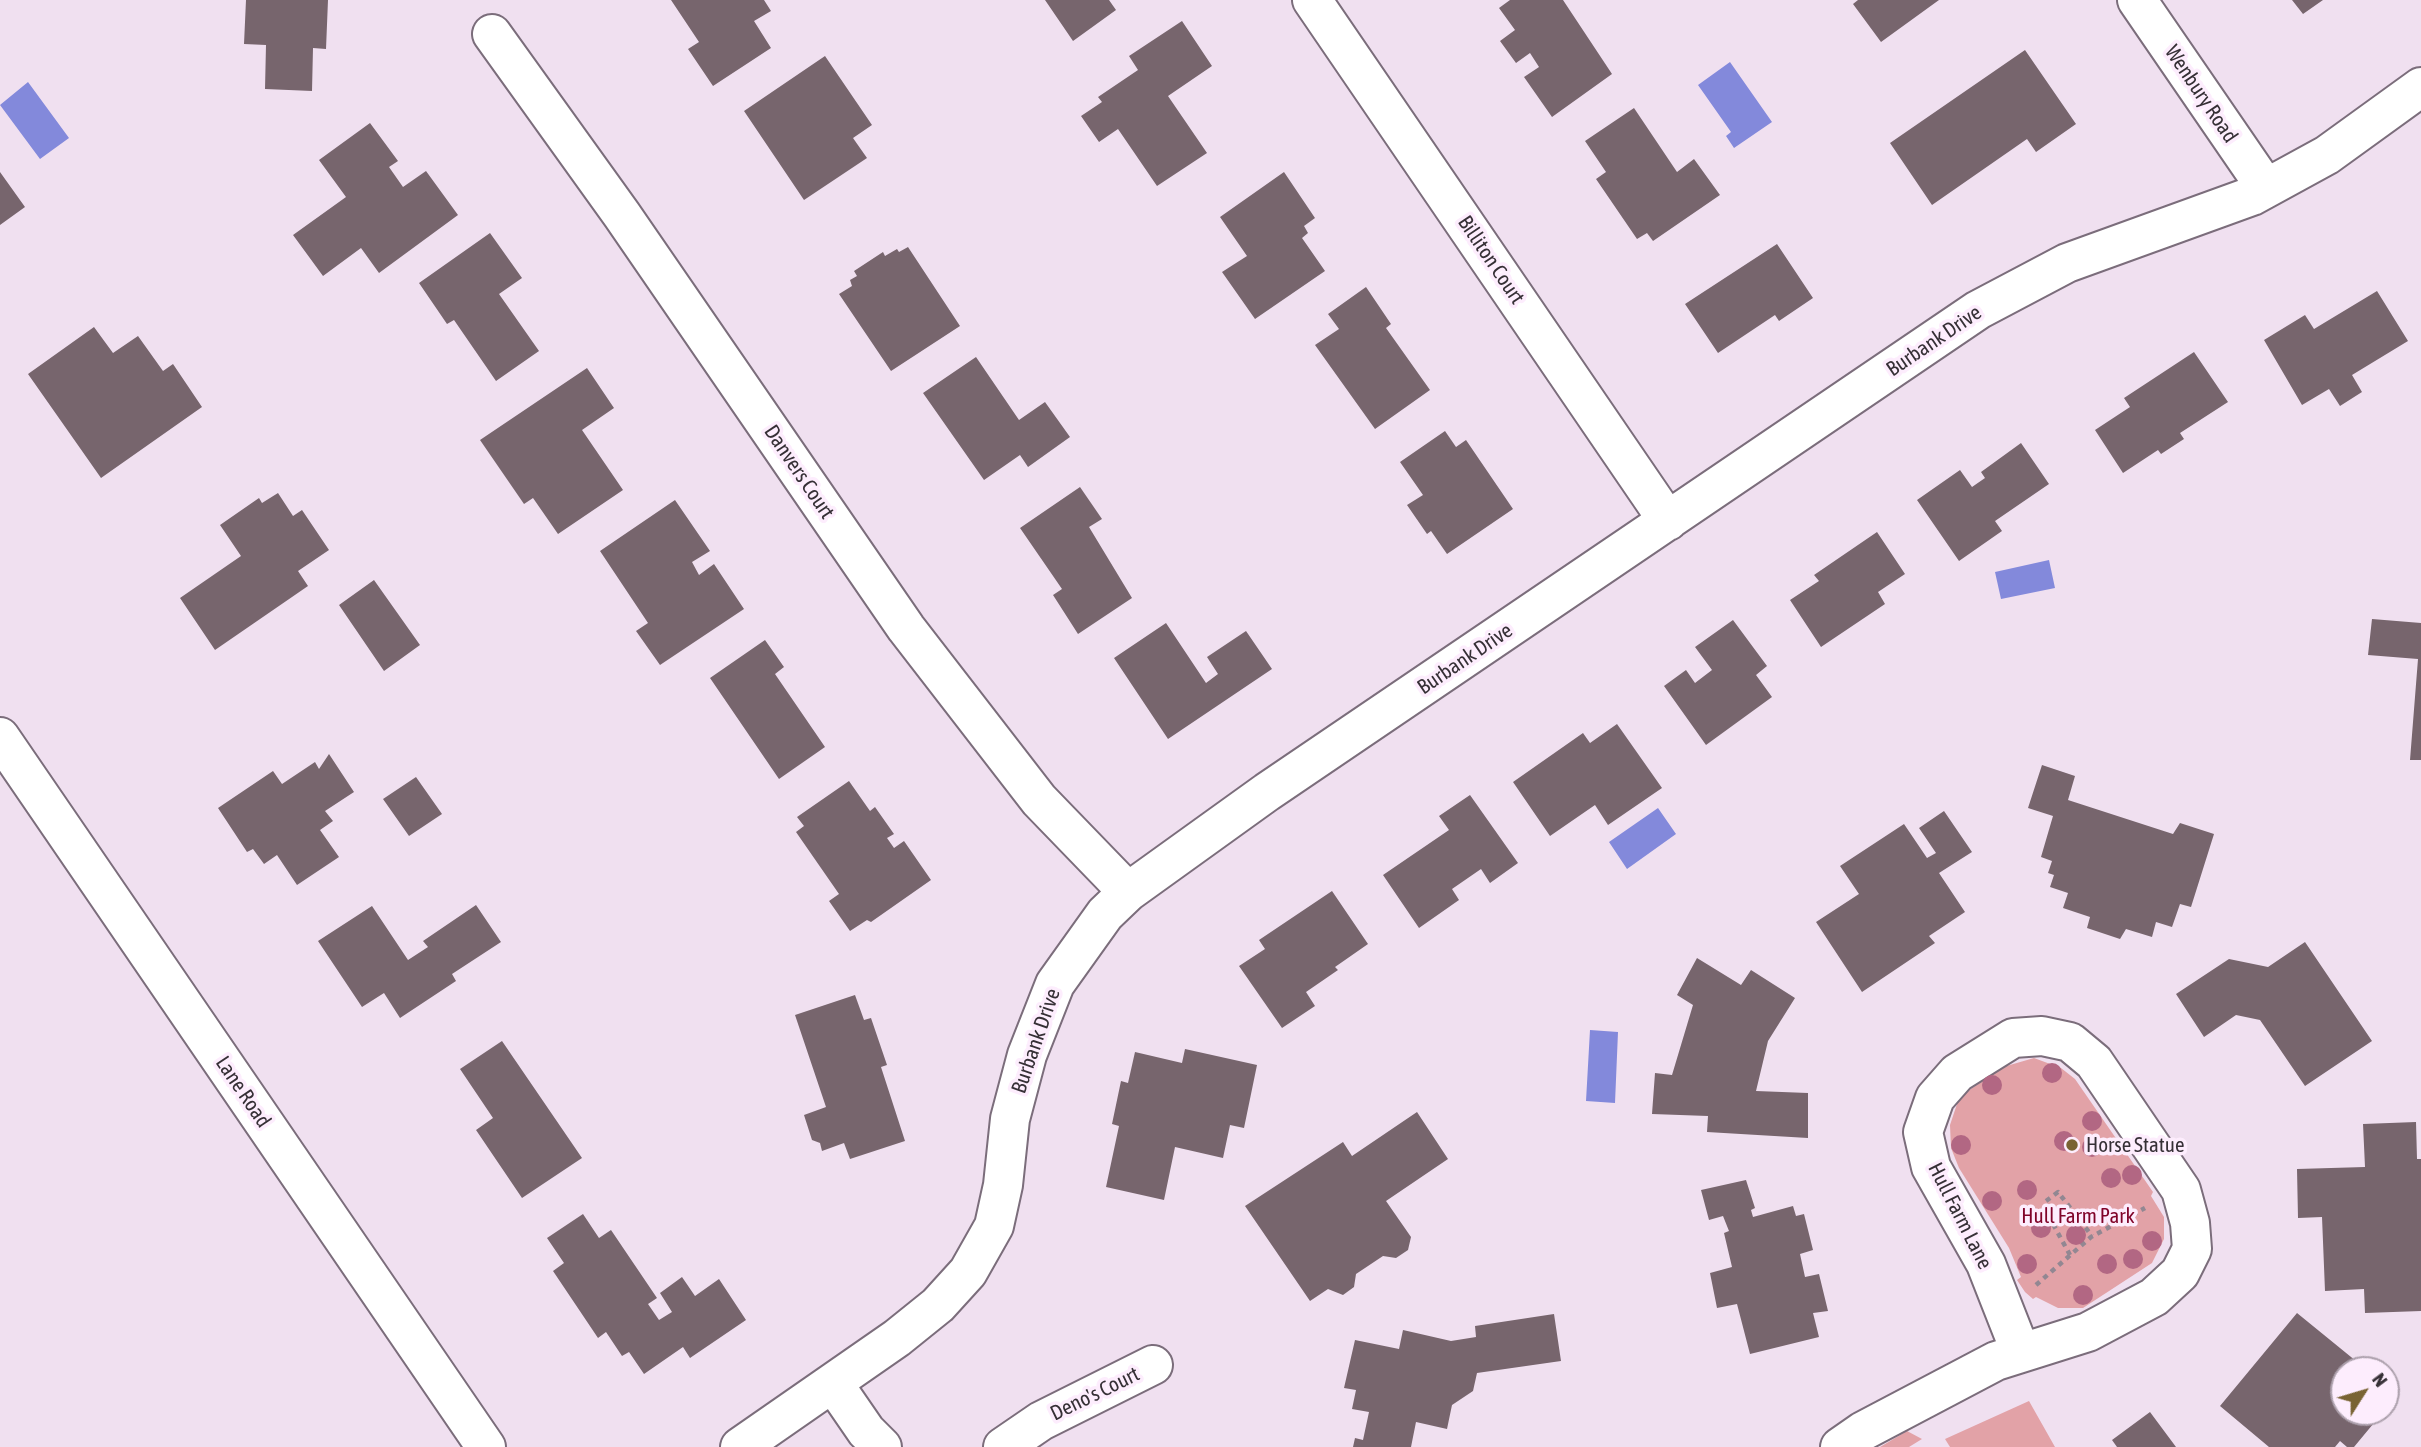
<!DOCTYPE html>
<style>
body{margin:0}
#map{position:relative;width:2421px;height:1447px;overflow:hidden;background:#f0e0f0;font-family:"Asap Condensed",sans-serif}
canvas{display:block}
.north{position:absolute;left:2330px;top:1356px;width:70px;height:70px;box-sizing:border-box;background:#fdedfd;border:2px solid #ada1ad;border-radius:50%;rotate:53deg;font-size:19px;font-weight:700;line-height:28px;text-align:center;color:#363036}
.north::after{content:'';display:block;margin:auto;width:24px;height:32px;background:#796333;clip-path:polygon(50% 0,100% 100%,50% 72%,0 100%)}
</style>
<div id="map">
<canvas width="2421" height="1447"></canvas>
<div class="north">N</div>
</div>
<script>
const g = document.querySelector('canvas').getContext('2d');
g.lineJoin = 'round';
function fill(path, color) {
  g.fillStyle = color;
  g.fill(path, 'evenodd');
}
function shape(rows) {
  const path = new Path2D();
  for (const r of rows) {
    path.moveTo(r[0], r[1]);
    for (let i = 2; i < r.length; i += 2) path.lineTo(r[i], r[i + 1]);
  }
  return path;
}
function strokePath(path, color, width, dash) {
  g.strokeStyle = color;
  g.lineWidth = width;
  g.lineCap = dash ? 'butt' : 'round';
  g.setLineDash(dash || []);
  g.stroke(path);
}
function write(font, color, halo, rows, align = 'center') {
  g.font = font + ' "Asap Condensed",sans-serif';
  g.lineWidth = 7;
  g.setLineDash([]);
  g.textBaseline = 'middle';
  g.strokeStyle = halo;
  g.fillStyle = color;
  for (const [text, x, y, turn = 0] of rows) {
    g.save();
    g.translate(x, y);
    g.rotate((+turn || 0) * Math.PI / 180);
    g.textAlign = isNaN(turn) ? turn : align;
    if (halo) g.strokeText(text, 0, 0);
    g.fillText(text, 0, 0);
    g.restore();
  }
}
const green = shape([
 [2034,1058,2061,1068,2075,1079,2153,1192,2151,1196,2164,1217,2164,1239,2152,1263,2083,1308,2058,1308,2036,1297,2033,1299,2025,1292,2017,1280,2021,1277,2009,1248,1959,1168,1951,1148,1950,1125,1958,1101,1965,1093,2003,1067],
 [2029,1401,2055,1447,1950,1447,1945,1439],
 [1907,1431,1922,1439,1909,1447,1880,1447]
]);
const water = shape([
 [1730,62,1772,122,1734,148,1726,136,1731,132,1698,85],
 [28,82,69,138,40,159,0,105],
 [2049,560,2055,588,2001,599,1995,572],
 [1658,808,1676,834,1627,869,1609,842],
 [1590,1030,1618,1032,1615,1103,1586,1101]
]);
const building = shape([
 [246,0,328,0,326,49,313,48,312,91,265,89,266,45,244,44],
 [671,0,764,0,771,11,754,21,771,48,713,86,688,49,699,42],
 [1045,0,1109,0,1116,10,1073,41],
 [1510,0,1563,0,1612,74,1552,117,1524,77,1539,67,1530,53,1516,63,1500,41,1515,30,1499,8],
 [1858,0,1939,0,1881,42,1853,4],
 [2292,0,2323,0,2303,14],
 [1182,21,1212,66,1168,96,1207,153,1157,186,1118,129,1099,142,1081,116,1102,102,1098,97,1138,70,1129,56],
 [2025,50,2076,124,2036,152,2027,139,1932,205,1890,143],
 [825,56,872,125,853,138,867,158,804,200,744,111],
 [1634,108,1677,172,1694,159,1720,195,1653,241,1647,233,1637,239,1596,179,1606,172,1585,141],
 [370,123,398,161,389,167,403,187,426,171,458,215,379,273,361,248,323,276,293,235,346,197,319,160],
 [0,172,25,207,0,225],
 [1284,172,1315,218,1304,226,1308,233,1302,238,1325,271,1255,319,1222,272,1247,256,1220,217],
 [490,233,522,278,499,294,539,351,496,381,454,320,447,324,419,283],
 [1777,244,1813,298,1779,321,1775,315,1718,353,1685,304],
 [908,247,960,326,891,371,839,294,852,286,850,280,857,276,854,271,883,252,885,256,897,249,899,252],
 [1366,287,1391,324,1386,328,1430,390,1375,429,1315,345,1339,329,1328,314],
 [2377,291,2408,341,2352,375,2362,392,2340,406,2329,389,2302,405,2264,340,2305,315,2314,329],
 [94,327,113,353,138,336,163,371,173,364,202,407,101,478,28,374],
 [2194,352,2228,402,2180,433,2184,439,2161,454,2158,450,2123,473,2095,430,2130,407,2124,398],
 [976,357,1019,420,1045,402,1070,437,1028,467,1020,455,984,480,923,393],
 [587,368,614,408,582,430,623,490,558,534,533,498,524,504,480,440],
 [1445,431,1456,447,1466,440,1513,509,1447,554,1431,531,1427,534,1407,505,1423,495,1400,462],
 [2021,443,2049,484,1995,521,2002,531,1959,561,1917,500,1960,470,1972,487,1985,478,1981,472],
 [1080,487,1102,519,1089,527,1132,598,1078,634,1053,595,1062,589,1020,528],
 [278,493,293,516,302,510,329,550,298,571,308,586,215,650,180,598,241,556,220,525,259,498,262,503],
 [675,500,710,551,692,562,699,575,714,564,744,609,660,665,636,631,648,623,600,551],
 [1877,532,1905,574,1878,592,1885,604,1821,647,1790,600,1819,581,1814,575],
 [374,580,420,645,384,671,339,605],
 [2372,619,2421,623,2421,760,2410,760,2418,659,2368,655],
 [1733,620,1767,666,1756,675,1772,697,1706,745,1664,686,1686,670,1695,683,1712,670,1695,647],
 [1166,623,1206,683,1218,674,1207,657,1246,631,1272,669,1168,739,1114,658],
 [765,640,784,667,775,674,825,747,779,779,710,678],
 [1617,724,1662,788,1608,825,1595,805,1550,836,1513,782,1583,733,1590,743],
 [329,754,354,792,325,811,333,821,320,830,339,857,297,885,277,855,264,864,253,849,247,852,218,808,273,771,282,784,315,762,319,769],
 [2042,765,2075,776,2068,800,2173,834,2180,823,2214,834,2191,907,2180,904,2172,927,2156,922,2152,937,2126,929,2120,939,2087,928,2090,917,2063,908,2068,893,2050,887,2054,875,2048,873,2052,861,2041,857,2053,816,2028,808],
 [416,777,442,814,409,836,383,799],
 [849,781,870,811,875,807,894,834,887,838,894,848,904,841,931,880,871,922,867,920,850,931,829,901,839,894,796,832,804,826,797,817],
 [1470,795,1518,863,1490,883,1481,869,1452,889,1459,900,1419,928,1383,875,1449,830,1439,816],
 [1944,811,1972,852,1939,873,1965,912,1929,936,1935,943,1862,992,1816,922,1859,894,1840,866,1904,824,1927,858,1936,853,1919,828],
 [1332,891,1368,944,1335,967,1338,970,1306,992,1315,1006,1282,1028,1239,966,1265,949,1259,940],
 [476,905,501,942,452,974,456,981,400,1018,384,993,362,1007,318,941,372,906,408,960,428,947,423,941],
 [2305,942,2372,1041,2305,1086,2260,1020,2236,1015,2204,1037,2176,994,2229,959,2268,967],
 [1697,958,1741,985,1751,970,1795,998,1768,1041,1756,1091,1808,1093,1808,1138,1707,1132,1708,1116,1652,1114,1655,1073,1672,1075,1693,1005,1677,995],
 [855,995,864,1020,871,1018,887,1065,881,1067,905,1141,850,1159,844,1143,822,1151,820,1143,812,1140,804,1115,826,1107,795,1015],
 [502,1041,582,1158,522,1198,476,1130,493,1118,460,1069],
 [1185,1049,1257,1065,1244,1128,1230,1125,1223,1158,1175,1147,1164,1200,1106,1187,1119,1126,1112,1124,1121,1081,1128,1083,1135,1052,1182,1063],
 [1417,1112,1448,1159,1386,1201,1411,1237,1408,1250,1396,1258,1383,1256,1356,1274,1354,1287,1343,1295,1328,1289,1310,1301,1245,1206,1343,1142,1352,1156],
 [2416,1122,2417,1159,2421,1159,2421,1311,2365,1313,2364,1289,2325,1291,2322,1217,2298,1218,2297,1169,2365,1167,2363,1124],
 [1746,1180,1755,1208,1751,1210,1753,1217,1793,1206,1796,1216,1804,1214,1813,1250,1800,1254,1805,1277,1819,1274,1828,1311,1813,1313,1819,1337,1750,1354,1737,1304,1717,1308,1710,1273,1732,1267,1724,1233,1729,1231,1723,1216,1709,1220,1701,1190],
 [583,1214,599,1238,611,1230,657,1298,648,1304,659,1320,672,1312,660,1293,682,1277,695,1296,719,1279,746,1320,690,1358,683,1347,644,1374,629,1352,622,1356,606,1332,598,1338,553,1271,564,1263,547,1238],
 [2297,1313,2367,1370,2344,1370,2344,1412,2383,1412,2354,1447,2347,1447,2340,1441,2335,1447,2269,1447,2220,1406],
 [1554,1314,1561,1361,1477,1373,1473,1391,1452,1405,1447,1429,1416,1422,1411,1447,1353,1447,1355,1438,1363,1440,1369,1412,1352,1409,1356,1390,1344,1388,1355,1340,1399,1349,1403,1330,1451,1341,1476,1337,1475,1326],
 [2386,1386,2397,1395,2386,1408],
 [2150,1412,2176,1447,2117,1447,2112,1440]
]);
const path = shape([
 [2070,1255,2047,1213,2046,1201,2058,1192,2092,1236],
 [2036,1285,2091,1237,2145,1208]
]);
const minor = shape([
 [1312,0,1668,521],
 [2137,0,2266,188],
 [492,34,622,215,906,628,1039,800,1128,892],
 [0,737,486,1447],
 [833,1383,866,1431,882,1447],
 [740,1447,897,1338,938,1305,968,1272,994,1226,1003,1185,1010,1119,1027,1055,1055,984,1105,914,1128,892,1267,792,1978,310,2067,263,2252,196,2327,155,2421,87],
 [1003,1447,1041,1421,1153,1365],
 [1840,1447,1863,1431,1996,1361,2088,1332,2154,1297,2180,1273,2192,1249,2190,1223,2181,1190,2094,1062,2070,1042,2042,1036,2013,1038,1957,1073,1935,1098,1923,1132,1931,1167,1986,1264,2021,1353]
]);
const trees = [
 [2052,1073],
 [1992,1085],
 [2092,1121],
 [2064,1141],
 [1961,1145],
 [2092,1147],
 [2132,1175],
 [2111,1178],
 [2027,1190],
 [1992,1201],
 [2041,1228],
 [2076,1235],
 [2152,1241],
 [2133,1259],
 [2027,1264],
 [2107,1264],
 [2083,1295]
];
const markers = [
 [2072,1145,7,"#796333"]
];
const streetNames = [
 ["Wenbury Road",2201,94,56],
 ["Billiton Court",1491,260,56],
 ["Burbank Drive",1934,341,-34],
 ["Danvers Court",799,472,56],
 ["Burbank Drive",1465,659,-34],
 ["Burbank Drive",1036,1041,-71],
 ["Lane Road",243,1092,56],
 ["Hull Farm Lane",1960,1216,63],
 ["Deno's Court",1095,1394,-26]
];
const poiNames = [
 ["Horse Statue",2086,1145]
];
const parkNames = [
 ["Hull Farm Park",2078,1216]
];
fill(green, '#e2a2a7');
fill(water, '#8389db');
fill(building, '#77656d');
strokePath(minor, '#7b6d7b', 42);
strokePath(path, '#928792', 4.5, [5, 5]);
strokePath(minor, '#fff', 38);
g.fillStyle = '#b26783';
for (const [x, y] of trees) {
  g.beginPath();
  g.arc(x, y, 10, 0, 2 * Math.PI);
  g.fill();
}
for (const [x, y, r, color] of markers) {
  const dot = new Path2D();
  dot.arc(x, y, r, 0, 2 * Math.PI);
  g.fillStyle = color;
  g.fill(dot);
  strokePath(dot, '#fdedfd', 2.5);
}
write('21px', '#363036', '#fdedfd', streetNames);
write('21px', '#363036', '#fdedfd', poiNames, 'left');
write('21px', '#80042a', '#fdedfd', parkNames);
</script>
